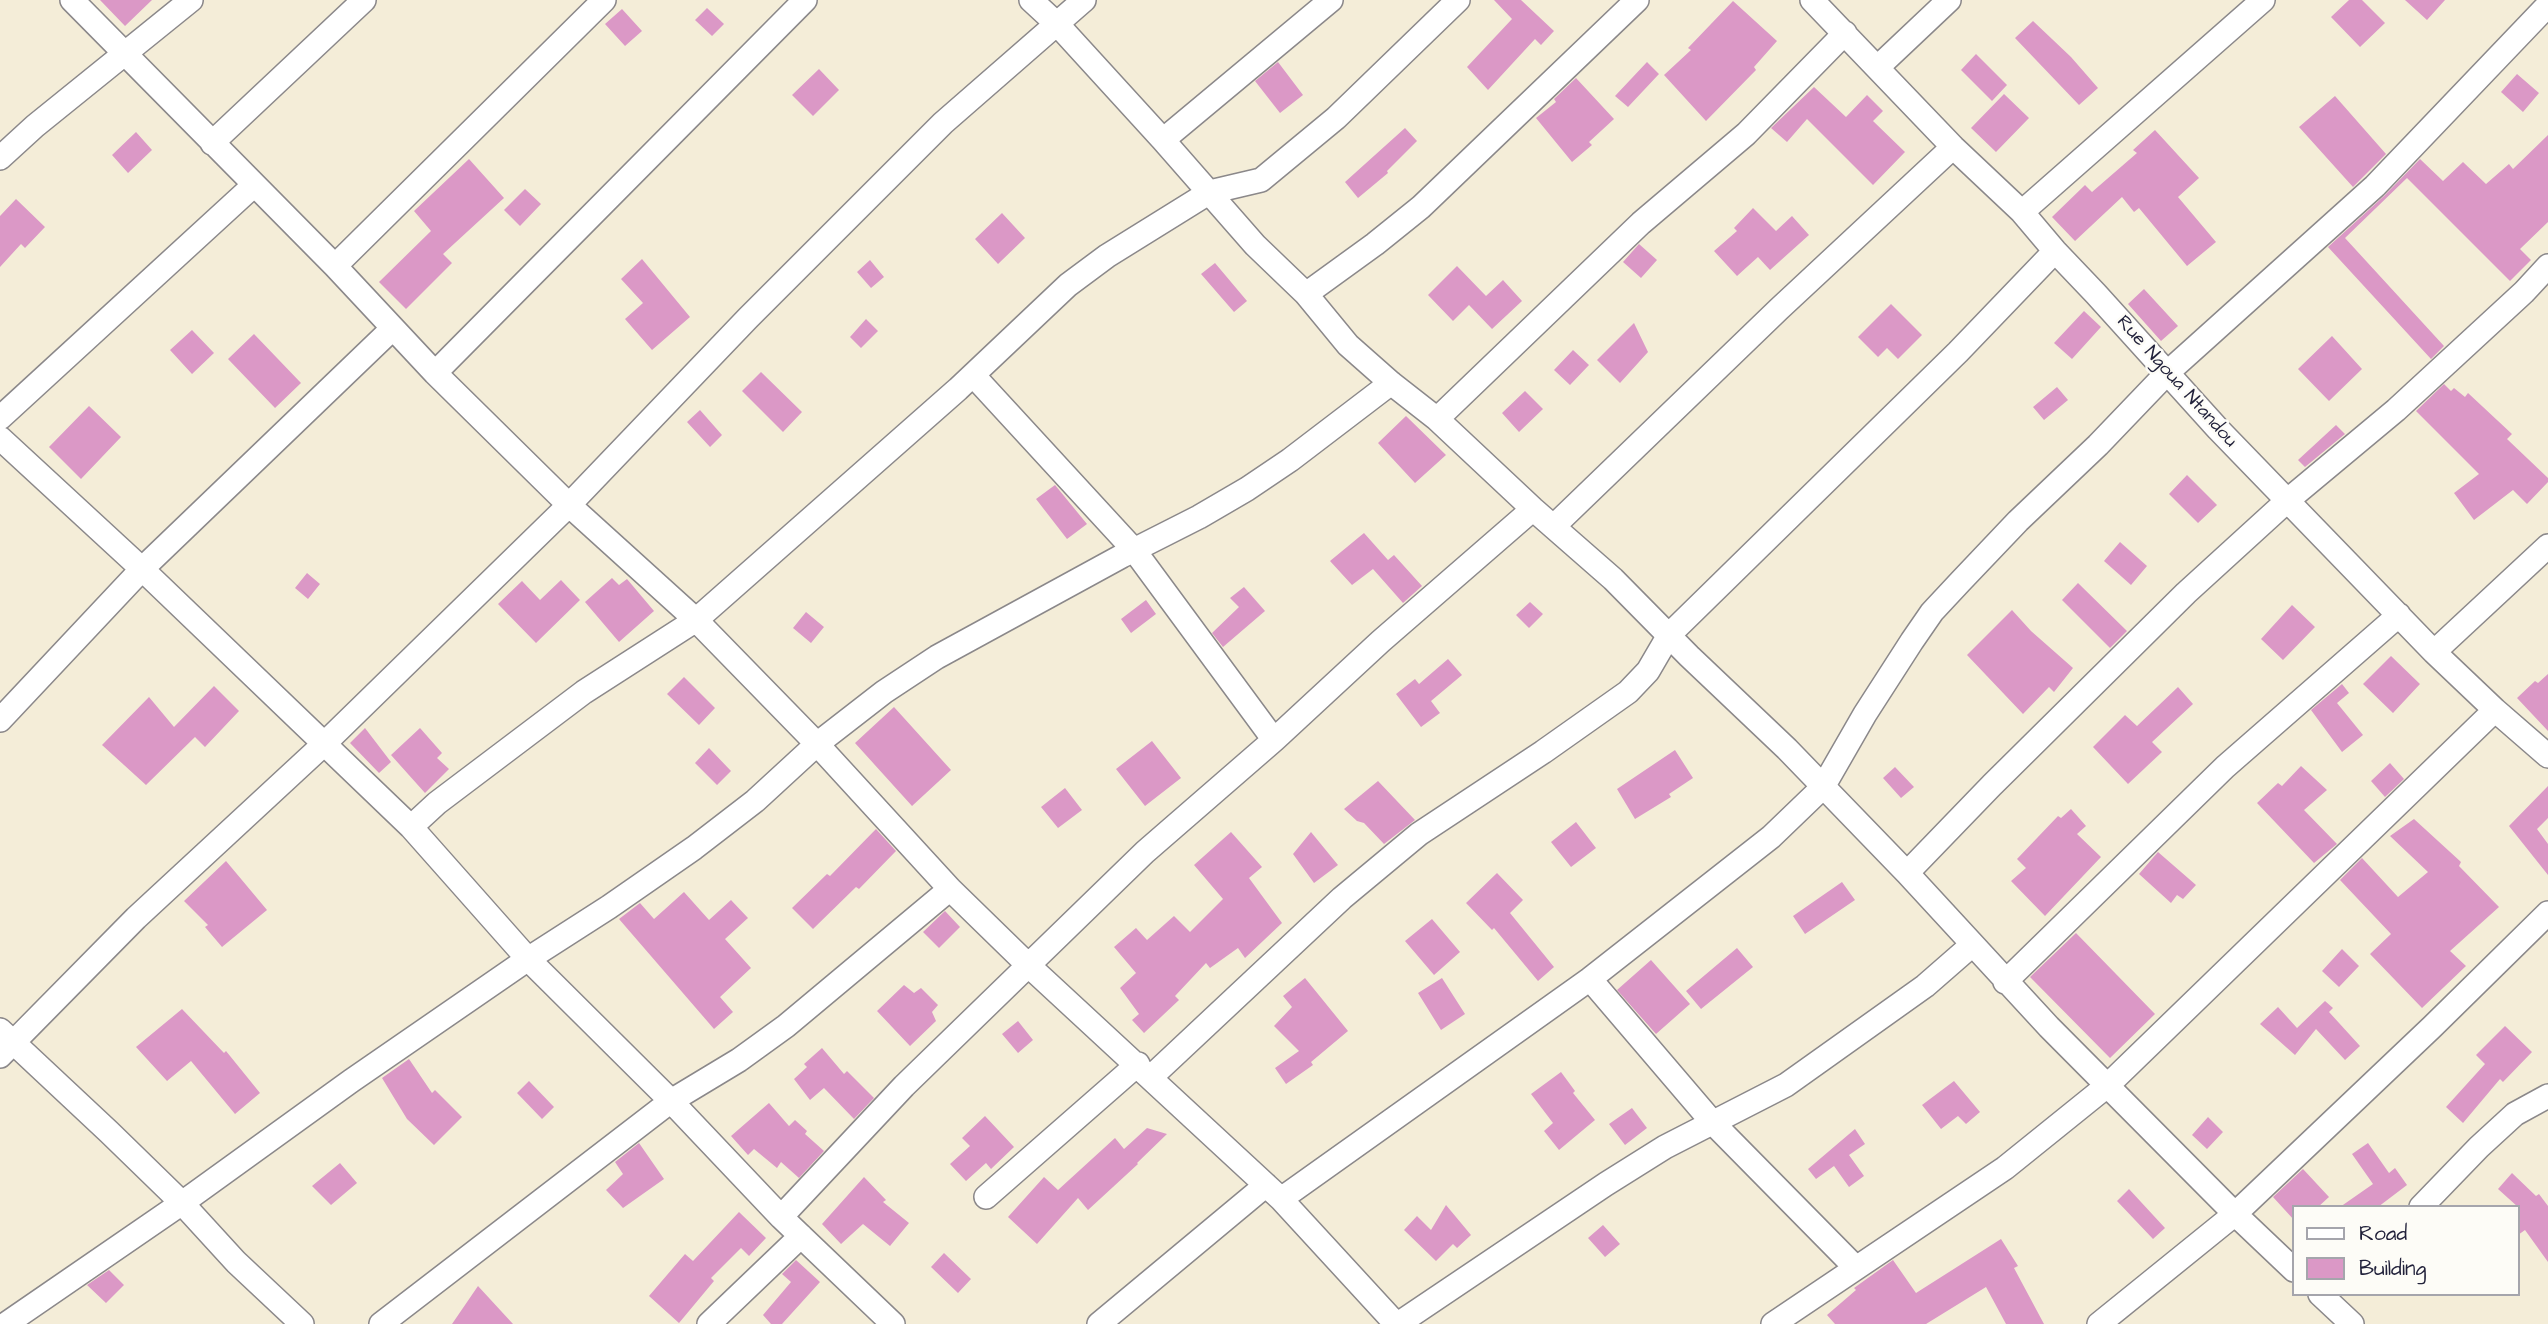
<!DOCTYPE html>
<style>
body{margin:0}
#map{position:relative;width:2548px;height:1324px;overflow:hidden;background:#f4edd8;font-family:"Architects Daughter",sans-serif}
canvas{display:block}
.legend{position:absolute;left:2292px;top:1205px;width:228px;height:91px;box-sizing:border-box;background:#fdfcf7;border:2px solid #a5a5ac;margin:0;padding:9px 12px;list-style:none;font-size:21px;color:#22223b}
.legend li{display:flex;align-items:center;gap:14px;height:35px}
.legend b{width:35px;border:2px solid #a5a5ac}
</style>
<div id="map">
<canvas width="2548" height="1324"></canvas>
<ul class="legend">
<li><b style="height:9px;background:#fff"></b>Road</li>
<li><b style="height:19px;background:#db98c6"></b>Building</li>
</ul>
</div>
<script>
const g = document.querySelector('canvas').getContext('2d');
g.lineJoin = 'round';
function fill(path, color) {
  g.fillStyle = color;
  g.fill(path, 'evenodd');
}
function shape(rows) {
  const path = new Path2D();
  for (const r of rows) {
    path.moveTo(r[0], r[1]);
    for (let i = 2; i < r.length; i += 2) path.lineTo(r[i], r[i + 1]);
  }
  return path;
}
function strokePath(path, color, width, dash) {
  g.strokeStyle = color;
  g.lineWidth = width;
  g.lineCap = dash ? 'butt' : 'round';
  g.setLineDash(dash || []);
  g.stroke(path);
}
function write(font, color, halo, rows, align = 'center') {
  g.font = font + ' "Architects Daughter",sans-serif';
  g.lineWidth = 5;
  g.setLineDash([]);
  g.textBaseline = 'middle';
  g.strokeStyle = halo;
  g.fillStyle = color;
  for (const [text, x, y, turn = 0] of rows) {
    g.save();
    g.translate(x, y);
    g.rotate((+turn || 0) * Math.PI / 180);
    g.textAlign = isNaN(turn) ? turn : align;
    if (halo) g.strokeText(text, 0, 0);
    g.fillText(text, 0, 0);
    g.restore();
  }
}
const building = shape([
 [100,0,152,0,125,26],
 [1494,0,1521,0,1554,31,1541,45,1535,39,1488,90,1467,67,1512,19],
 [2349,0,2362,0,2385,23,2360,47,2331,17],
 [2405,0,2445,0,2427,20],
 [1733,1,1777,41,1754,67,1756,70,1706,121,1664,75,1691,50,1688,48],
 [707,8,724,24,712,36,695,20],
 [622,9,642,31,625,46,605,24],
 [2033,21,2071,57,2098,88,2079,105,2015,38],
 [1976,54,2007,85,1992,101,1961,70],
 [1278,62,1303,95,1280,113,1255,81],
 [1647,62,1659,74,1628,107,1615,96],
 [819,69,839,90,813,116,792,95],
 [2517,74,2539,93,2523,112,2501,92],
 [1576,78,1614,119,1589,142,1592,145,1572,162,1536,118,1556,102,1554,99],
 [1814,87,1846,117,1867,95,1883,111,1873,121,1905,152,1873,185,1807,119,1787,142,1771,128],
 [2004,94,2029,118,1996,152,1971,128],
 [2335,96,2386,154,2353,187,2299,127],
 [1405,128,1417,141,1387,171,1388,173,1358,198,1345,182],
 [2155,130,2199,178,2178,197,2216,242,2187,266,2139,208,2134,212,2122,197,2075,241,2052,217,2085,185,2092,192,2137,153,2133,150],
 [136,132,152,150,128,173,112,155],
 [2548,135,2548,222,2520,249,2531,260,2510,281,2407,178,2345,238,2444,346,2431,359,2328,247,2384,196,2420,159,2443,181,2463,162,2486,184,2509,164,2513,169],
 [469,159,504,198,443,254,452,263,406,309,379,282,431,231,414,211],
 [525,189,541,204,520,226,504,210],
 [16,199,45,227,25,248,21,244,0,267,0,216],
 [1753,208,1776,231,1792,216,1809,235,1770,270,1758,257,1737,276,1714,251,1737,231,1734,228],
 [1002,213,1025,238,998,264,975,239],
 [1639,244,1657,260,1641,278,1623,262],
 [642,259,690,317,652,350,625,319,643,303,621,279],
 [870,260,884,277,871,288,857,272],
 [1215,263,1247,301,1234,312,1201,274],
 [1457,266,1486,296,1503,280,1522,301,1492,329,1469,305,1453,321,1428,295],
 [2144,289,2178,326,2161,341,2128,304],
 [1891,304,1922,335,1898,359,1887,348,1878,357,1858,337],
 [2084,311,2101,327,2072,359,2054,343],
 [866,319,878,331,861,348,850,337],
 [1634,323,1648,352,1620,383,1597,360],
 [192,330,214,353,192,374,170,350],
 [254,334,301,383,275,408,228,359],
 [2332,336,2362,369,2329,401,2298,369],
 [1573,350,1589,365,1570,385,1554,370],
 [761,372,802,412,783,432,742,391],
 [2444,384,2451,391,2454,388,2465,397,2468,393,2512,434,2507,439,2548,478,2548,482,2527,504,2513,490,2474,520,2454,493,2479,474,2416,411],
 [2057,387,2068,400,2044,420,2033,407],
 [1525,391,1543,409,1519,432,1502,413],
 [89,406,121,437,81,479,49,447],
 [700,410,722,435,710,447,687,422],
 [1406,416,1446,455,1415,483,1378,443],
 [2336,425,2345,434,2305,467,2298,460],
 [2187,475,2217,505,2198,523,2169,494],
 [1055,485,1087,524,1067,539,1036,499],
 [1364,533,1388,560,1394,555,1422,586,1403,603,1373,569,1352,585,1330,561],
 [2120,542,2147,566,2131,585,2104,561],
 [307,573,320,584,308,599,295,588],
 [612,578,619,585,627,579,654,611,619,642,585,602],
 [561,580,580,600,536,643,498,604,522,581,540,600],
 [2078,583,2127,631,2110,648,2062,600],
 [1244,587,1265,611,1223,647,1212,633,1239,607,1230,598],
 [1146,600,1156,614,1131,633,1121,619],
 [1530,602,1543,614,1529,628,1516,615],
 [2292,605,2315,627,2283,660,2261,639],
 [2012,610,2031,631,2073,668,2054,692,2049,687,2023,714,1967,655],
 [806,612,824,627,811,643,793,628],
 [2391,656,2420,684,2393,713,2363,684],
 [1448,659,1462,675,1431,701,1440,713,1421,727,1396,694,1415,679,1419,684],
 [2548,674,2548,731,2517,698,2535,681,2538,683],
 [684,677,715,708,699,725,667,694],
 [2342,684,2349,693,2337,703,2363,735,2342,752,2311,710],
 [214,686,239,711,205,747,195,737,146,785,102,745,149,697,174,727],
 [2178,687,2193,704,2152,742,2162,752,2128,784,2093,747,2125,715,2137,726],
 [894,707,951,770,912,806,855,743],
 [365,728,391,762,379,773,350,743],
 [420,728,442,753,437,758,449,769,425,793,391,755],
 [1152,741,1181,778,1145,806,1116,769],
 [709,748,731,771,717,785,695,763],
 [1675,750,1693,778,1669,794,1671,797,1635,819,1617,789],
 [2390,763,2404,779,2385,797,2371,781],
 [2301,766,2327,790,2304,810,2337,844,2314,863,2257,803,2278,783,2282,786],
 [1895,767,1914,787,1901,798,1883,778],
 [1378,781,1415,820,1384,844,1364,823,1357,821,1344,809],
 [2548,786,2548,818,2537,829,2548,844,2548,875,2509,826],
 [1065,788,1082,810,1058,828,1041,807],
 [2071,809,2086,826,2077,834,2101,857,2045,916,2011,881,2026,868,2017,859,2058,816,2061,818],
 [2414,819,2461,862,2459,866,2499,907,2450,951,2466,966,2422,1008,2370,954,2391,934,2340,880,2362,858,2398,897,2428,872,2390,836],
 [1576,822,1596,848,1571,867,1551,842],
 [876,829,896,851,859,889,856,887,813,929,792,908,827,874,830,876],
 [1231,832,1262,867,1249,878,1282,923,1245,958,1238,948,1210,968,1206,963,1175,996,1179,1000,1144,1033,1132,1020,1139,1014,1120,988,1136,973,1114,947,1136,928,1147,940,1174,916,1190,932,1223,899,1194,865],
 [1311,832,1338,865,1314,883,1293,854],
 [2158,852,2196,885,2183,899,2177,895,2171,903,2139,874],
 [226,861,267,910,222,947,205,927,208,925,184,901],
 [1497,873,1523,900,1510,913,1554,967,1538,981,1494,928,1492,930,1466,903],
 [1842,882,1855,900,1805,934,1793,916],
 [684,892,709,920,731,900,748,918,725,939,751,968,720,997,733,1012,714,1029,619,919,640,903,654,919],
 [945,911,960,927,939,948,923,932],
 [1432,919,1460,952,1434,975,1405,941],
 [2076,933,2155,1014,2110,1058,2030,977],
 [1737,948,1753,967,1701,1009,1686,991],
 [2342,949,2359,966,2339,987,2322,971],
 [1651,960,1690,1004,1656,1034,1617,990],
 [1305,978,1348,1031,1311,1062,1313,1065,1286,1084,1275,1068,1299,1051,1274,1026,1292,1007,1283,996],
 [1442,978,1465,1014,1441,1030,1418,993],
 [904,985,914,993,921,988,938,1005,932,1012,936,1021,910,1046,877,1011],
 [2325,1001,2333,1008,2329,1012,2360,1046,2345,1060,2316,1029,2295,1055,2260,1024,2278,1007,2297,1028],
 [182,1009,224,1053,226,1051,260,1093,235,1114,191,1061,167,1081,136,1047],
 [1018,1021,1033,1040,1018,1053,1002,1034],
 [2505,1026,2532,1052,2503,1082,2500,1079,2463,1123,2446,1107,2485,1064,2476,1055],
 [822,1048,844,1074,847,1071,874,1098,854,1119,824,1088,810,1100,794,1079,807,1067,804,1064],
 [409,1059,432,1093,435,1090,462,1117,434,1145,407,1119,382,1078],
 [1561,1072,1575,1091,1573,1093,1595,1120,1559,1150,1544,1131,1553,1123,1531,1094],
 [529,1081,554,1107,542,1119,517,1093],
 [1954,1081,1980,1112,1966,1124,1958,1116,1941,1129,1922,1105],
 [769,1103,789,1126,795,1120,807,1131,805,1134,824,1151,799,1178,781,1162,777,1168,754,1149,748,1155,731,1136],
 [1632,1108,1647,1128,1625,1145,1609,1124],
 [985,1116,1014,1147,991,1169,986,1163,966,1181,950,1164,970,1146,962,1138],
 [2208,1117,2223,1132,2207,1149,2192,1135],
 [1147,1128,1167,1134,1137,1163,1138,1164,1088,1210,1078,1198,1037,1244,1008,1217,1044,1177,1058,1190,1115,1138,1124,1149],
 [1855,1129,1865,1144,1849,1155,1864,1176,1849,1187,1834,1166,1816,1179,1808,1169],
 [639,1143,664,1179,623,1208,606,1190,623,1174,615,1162],
 [2368,1143,2389,1173,2395,1168,2407,1185,2378,1207,2340,1207,2373,1184,2352,1154],
 [340,1163,357,1183,331,1205,312,1186],
 [2303,1169,2329,1197,2318,1207,2294,1207,2294,1220,2273,1197],
 [2512,1173,2536,1196,2539,1194,2548,1206,2548,1262,2525,1230,2518,1235,2518,1207,2498,1189],
 [864,1177,886,1200,883,1202,909,1223,890,1246,863,1224,841,1244,822,1224],
 [2129,1189,2165,1228,2153,1239,2117,1201],
 [1446,1205,1471,1235,1457,1248,1453,1244,1436,1261,1404,1230,1417,1216,1431,1230],
 [739,1212,766,1238,749,1256,741,1248,711,1278,714,1281,679,1323,649,1296,685,1254,693,1261],
 [1603,1225,1620,1244,1605,1257,1588,1238],
 [2001,1239,2018,1266,2014,1268,2044,1324,2006,1324,1986,1287,1926,1324,1835,1324,1827,1315,1856,1290,1854,1288,1893,1260,1916,1293],
 [944,1253,971,1279,958,1293,931,1267],
 [796,1260,820,1282,782,1324,771,1324,763,1315,791,1282,782,1274],
 [109,1270,124,1285,106,1303,87,1285],
 [478,1286,513,1324,452,1324]
]);
const street = shape([
 [72,0,335,266,435,373,569,505,696,620,817,744,950,889,1028,965,1281,1199,1396,1324],
 [1031,0,1058,25,1163,140,1255,245,1306,294,1348,345,1391,383,1437,419,1533,509,1613,579,1689,656,1787,749,1907,873,2049,1027,2235,1214,2294,1270],
 [1812,0,1953,147,2022,212,2055,251,2096,294,2218,429,2434,652,2495,710,2548,756],
 [1878,67,1949,0],
 [1163,140,1331,0],
 [212,143,364,0],
 [0,158,35,126,191,0],
 [2022,212,2263,0],
 [335,266,604,0],
 [1306,294,1375,244,1421,207,1637,0],
 [435,373,805,0],
 [973,375,1134,550,1274,740],
 [0,418,253,186],
 [1437,419,1641,223,1746,134,1845,33],
 [0,438,142,569,411,827,528,959,671,1101,781,1217,893,1324],
 [1554,526,1779,309,1953,147],
 [2434,652,2548,546],
 [0,720,142,569,392,329],
 [411,827,437,803,584,692,696,620,958,389,1068,285,1107,256,1210,192,1261,180,1336,118,1458,0],
 [1907,873,1992,785,2186,593,2288,500,2396,410,2524,292,2548,266],
 [1590,979,1713,1123,1856,1268],
 [2005,982,2225,767,2399,615],
 [0,1030,109,1132,182,1203,236,1262,302,1324],
 [0,1056,136,918,324,744,569,505,748,318,943,123,1084,0],
 [1151,1077,1342,898,1419,834,1543,752,1628,692,1648,671,1669,635,1958,352,2055,251],
 [986,1197,1138,1064],
 [1281,1199,1590,979,1771,837,1823,787,1865,714,1912,641,1932,612,1960,582,2018,521,2098,445,2167,373,2375,186,2548,5],
 [2421,1207,2479,1147,2515,1114,2548,1096],
 [781,1217,904,1086,1145,852,1274,740,1381,641,1533,509],
 [2320,1294,2352,1324],
 [6,1324,182,1203,351,1081,528,959,609,907,694,848,755,801,817,744,884,692,937,657,1122,556,1199,517,1247,489,1290,460,1391,383],
 [381,1324,671,1101,739,1060,786,1026,950,889],
 [709,1324,801,1236],
 [1099,1324,1266,1185],
 [1398,1324,1606,1184,1665,1147,1786,1085,1925,986,1972,945],
 [1773,1324,2005,1168,2108,1085,2495,710],
 [2099,1324,2235,1214,2432,1027,2548,913]
]);
const streetNames = [
 ["Rue Ngoua Ntandou",2176,382,48]
];
fill(building, '#db98c6');
strokePath(street, '#8b888a', 26);
strokePath(street, '#fff', 23);
write('19px', '#22223b', '#fdfcf7', streetNames);
</script>
